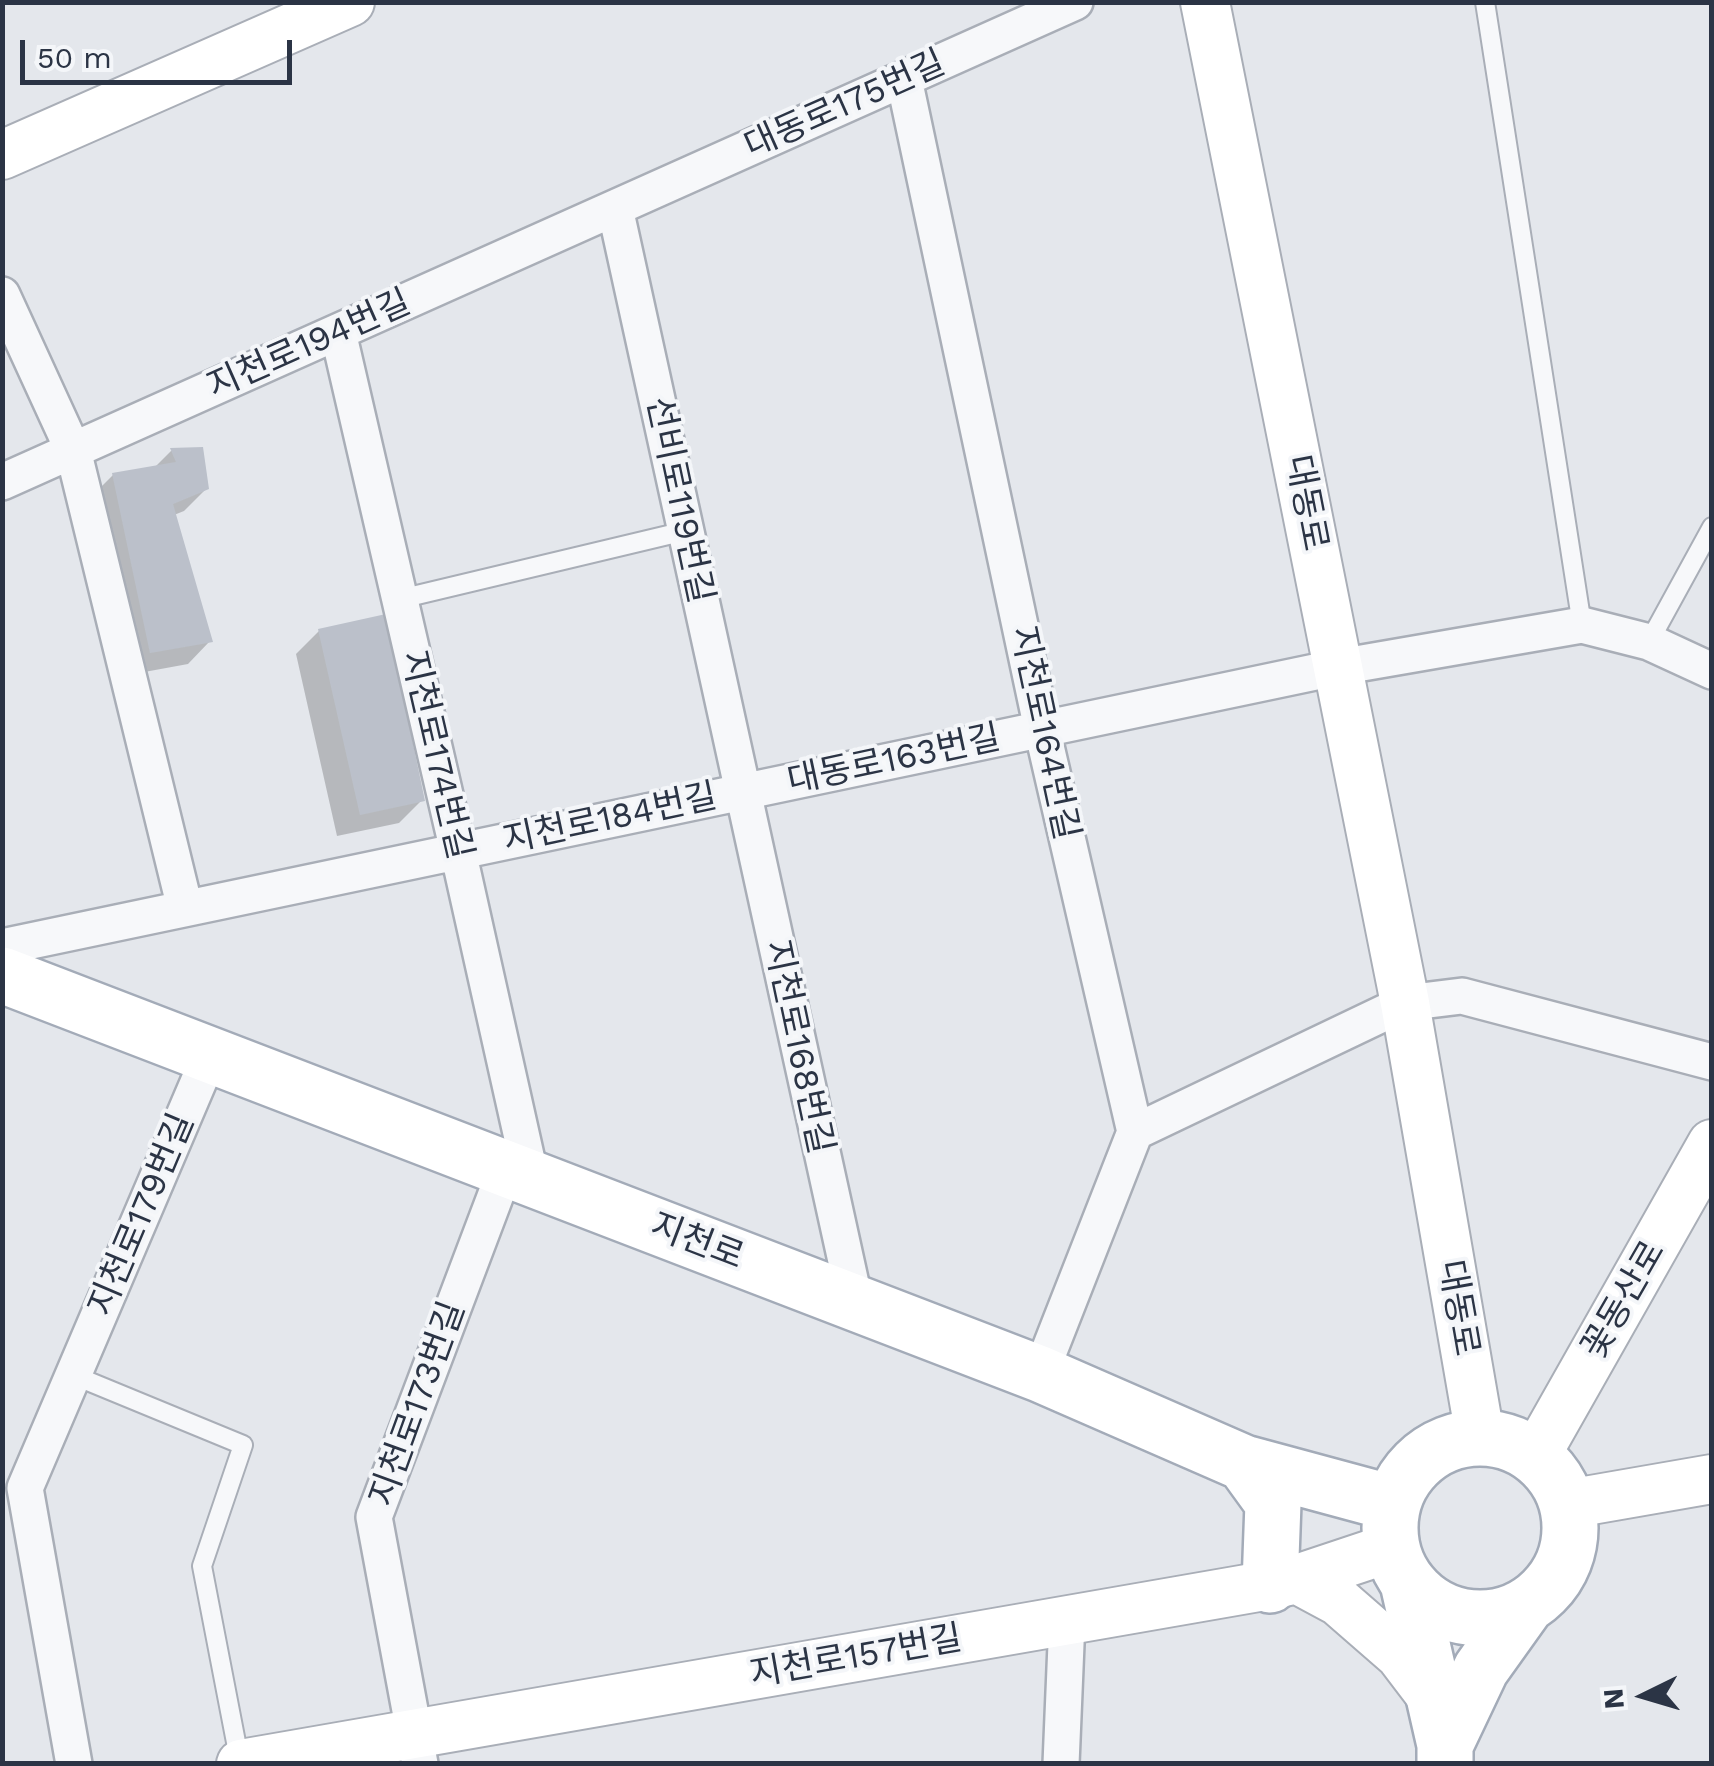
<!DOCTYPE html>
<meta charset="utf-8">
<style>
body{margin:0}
#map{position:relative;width:1714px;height:1766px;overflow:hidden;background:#e4e7ec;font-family:"Work Sans",sans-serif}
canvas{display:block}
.frame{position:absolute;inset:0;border:5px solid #2b3445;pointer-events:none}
.north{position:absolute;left:1594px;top:1646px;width:100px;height:100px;-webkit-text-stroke:8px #f4f6f9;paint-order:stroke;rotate:265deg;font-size:28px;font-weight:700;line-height:40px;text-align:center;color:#2b3445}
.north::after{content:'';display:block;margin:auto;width:35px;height:45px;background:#2b3445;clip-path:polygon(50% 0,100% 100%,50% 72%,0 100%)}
.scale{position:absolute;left:20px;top:40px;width:272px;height:45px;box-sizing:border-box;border:5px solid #2b3445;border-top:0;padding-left:12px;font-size:30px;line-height:35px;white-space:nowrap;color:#2b3445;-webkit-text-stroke:8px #f4f6f9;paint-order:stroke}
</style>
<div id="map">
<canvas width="1714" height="1766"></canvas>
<div class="frame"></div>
<div class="north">N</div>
<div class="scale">50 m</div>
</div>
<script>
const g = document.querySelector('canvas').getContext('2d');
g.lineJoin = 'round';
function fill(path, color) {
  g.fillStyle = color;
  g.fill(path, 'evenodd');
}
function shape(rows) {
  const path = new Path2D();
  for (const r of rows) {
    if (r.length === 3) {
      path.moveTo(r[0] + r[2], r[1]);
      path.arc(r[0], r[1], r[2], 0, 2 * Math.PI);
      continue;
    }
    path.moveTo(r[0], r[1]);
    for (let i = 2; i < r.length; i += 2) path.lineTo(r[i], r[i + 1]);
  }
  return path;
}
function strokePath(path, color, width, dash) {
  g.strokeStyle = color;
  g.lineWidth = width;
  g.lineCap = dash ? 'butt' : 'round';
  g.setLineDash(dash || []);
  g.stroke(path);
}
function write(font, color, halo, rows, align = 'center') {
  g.font = font + ' "Work Sans","Noto Sans KR",sans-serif';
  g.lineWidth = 8;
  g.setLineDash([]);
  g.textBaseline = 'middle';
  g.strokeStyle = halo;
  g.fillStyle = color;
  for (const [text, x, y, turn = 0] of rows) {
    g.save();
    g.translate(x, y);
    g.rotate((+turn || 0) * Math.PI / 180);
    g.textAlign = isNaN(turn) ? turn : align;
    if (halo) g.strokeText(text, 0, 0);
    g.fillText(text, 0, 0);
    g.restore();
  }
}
const shadow = shape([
 [201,450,207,488,184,511,174,515,210,641,188,664,128,675,90,498,113,475,153,469,171,451],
 [319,631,422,800,399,823,337,836,296,654]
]);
const building = shape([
 [203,447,209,489,173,504,213,642,150,653,112,473,176,462,170,448],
 [386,614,425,801,360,815,318,629]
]);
const lane = shape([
 [1485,2,1582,625],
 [400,599,685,531],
 [1649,642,1712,527],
 [73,1375,243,1445,202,1566,240,1763]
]);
const street = shape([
 [904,79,1042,729,1135,1132,1040,1374],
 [615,208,855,1302],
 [2,295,73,450,185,908],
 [338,332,458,851,531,1178],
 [2,482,1075,2],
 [2,947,1339,667,1582,625,1649,642,1712,671],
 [1135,1132,1405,1003,1462,996,1712,1062],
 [74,1764,25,1488,210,1055],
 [420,1764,374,1517,506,1168],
 [1061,1764,1067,1620]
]);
const secondary = shape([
 [1205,2,1405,1003,1480,1436],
 [2,155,350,2],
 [1536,1455,1712,1144],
 [1568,1504,1712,1479],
 [1297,1579,1338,1601,1400,1655,1435,1701],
 [241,1764,1270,1585,1297,1579,1393,1547]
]);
const primary = shape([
 [2,975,1040,1374,1244,1463,1392,1503],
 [1480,1528,90],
 [1244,1463,1273,1503,1270,1585],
 [1408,1583,1445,1745,1445,1764],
 [1445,1745,1481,1669,1526,1606]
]);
const streetNames = [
 ["대동로175번길",845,105,-24],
 ["지천로194번길",309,345,-24],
 ["선비로119번길",679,500,78],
 ["대동로",1306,503,79],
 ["지천로164번길",1044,733,78],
 ["지천로174번길",436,755,77],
 ["대동로163번길",894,760,-12],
 ["지천로184번길",610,819,-12],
 ["지천로168번길",798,1047,78],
 ["지천로179번길",142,1215,-67],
 ["지천로",697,1242,21],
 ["꽃동산로",1624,1300,-60],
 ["대동로",1458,1308,80],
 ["지천로173번길",418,1404,-70],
 ["지천로157번길",856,1657,-10]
];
fill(shadow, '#0003');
fill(building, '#bbc0ca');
strokePath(lane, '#a9aeb7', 22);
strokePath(street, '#a9aeb7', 40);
strokePath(secondary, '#a9aeb7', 52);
strokePath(primary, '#a3abb8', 60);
strokePath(lane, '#f7f8fa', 18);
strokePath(street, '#f7f8fa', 35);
strokePath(secondary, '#fff', 48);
strokePath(primary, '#fff', 55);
write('35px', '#2b3445', '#f4f6f9', streetNames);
</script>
